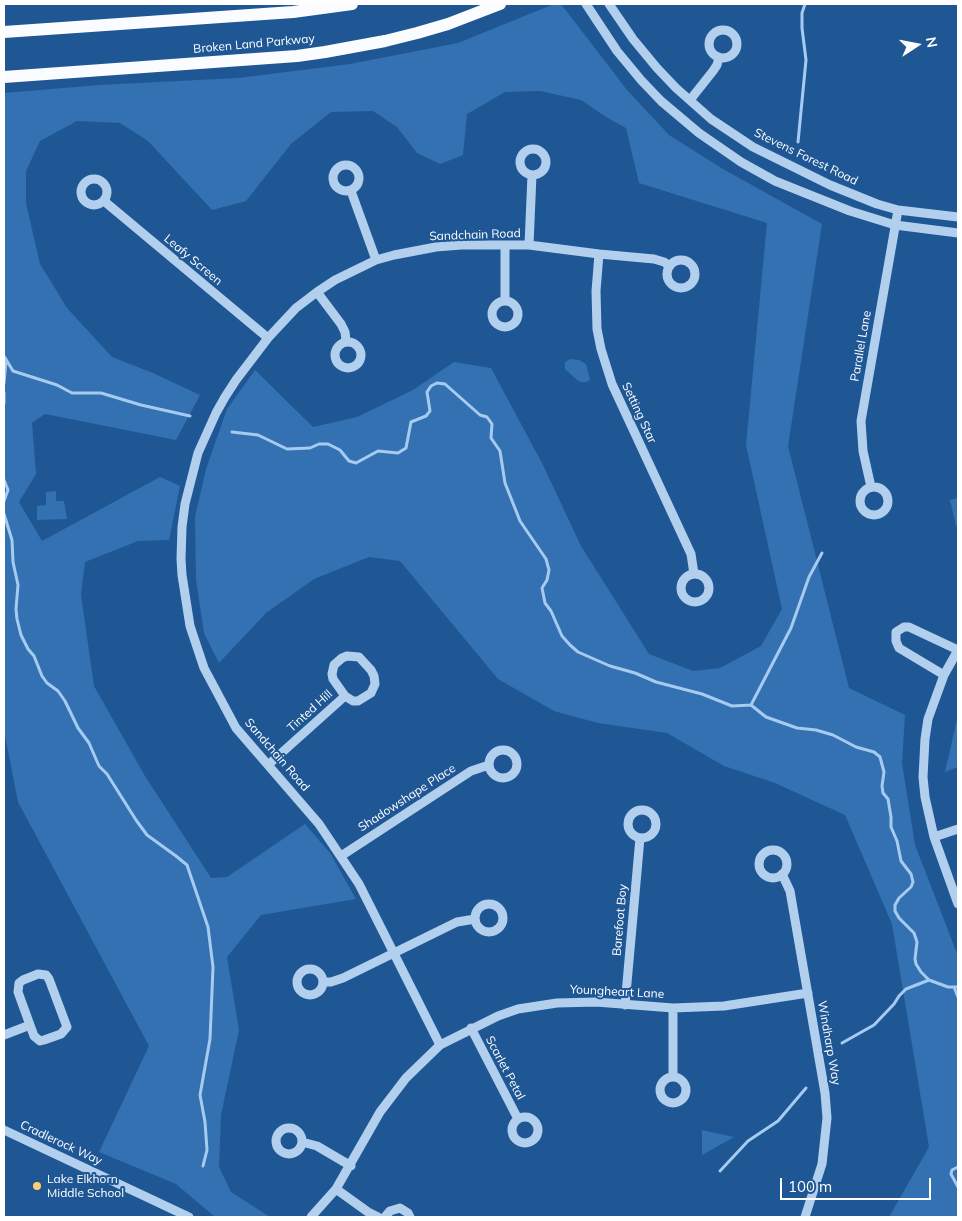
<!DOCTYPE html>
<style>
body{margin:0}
#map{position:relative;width:962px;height:1221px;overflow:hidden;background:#1f5795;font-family:Mulish,sans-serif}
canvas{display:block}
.frame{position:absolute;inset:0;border:5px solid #fff;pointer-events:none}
.north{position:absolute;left:892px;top:20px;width:50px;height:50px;-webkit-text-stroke:4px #1f5795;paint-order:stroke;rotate:79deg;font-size:14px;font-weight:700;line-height:20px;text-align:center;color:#fff}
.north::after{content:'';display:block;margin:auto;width:18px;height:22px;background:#fff;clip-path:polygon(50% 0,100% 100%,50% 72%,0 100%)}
.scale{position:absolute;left:780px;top:1178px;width:151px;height:22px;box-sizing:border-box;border:2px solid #fff;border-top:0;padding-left:6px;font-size:15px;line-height:18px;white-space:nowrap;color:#fff;-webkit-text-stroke:4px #1f5795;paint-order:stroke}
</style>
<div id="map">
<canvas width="962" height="1221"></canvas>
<div class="frame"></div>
<div class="north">N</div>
<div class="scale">100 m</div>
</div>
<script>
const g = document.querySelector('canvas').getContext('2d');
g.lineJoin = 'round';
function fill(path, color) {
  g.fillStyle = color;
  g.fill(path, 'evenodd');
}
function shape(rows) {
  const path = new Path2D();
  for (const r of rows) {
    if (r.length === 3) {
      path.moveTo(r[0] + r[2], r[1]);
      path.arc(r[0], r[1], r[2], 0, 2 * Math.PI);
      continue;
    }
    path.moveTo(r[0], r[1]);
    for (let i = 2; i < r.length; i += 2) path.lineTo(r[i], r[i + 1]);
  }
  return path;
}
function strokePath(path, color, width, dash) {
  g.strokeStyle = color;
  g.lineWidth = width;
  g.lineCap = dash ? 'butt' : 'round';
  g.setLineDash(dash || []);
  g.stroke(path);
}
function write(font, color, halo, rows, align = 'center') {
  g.font = font + ' Mulish,sans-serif';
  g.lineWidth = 4;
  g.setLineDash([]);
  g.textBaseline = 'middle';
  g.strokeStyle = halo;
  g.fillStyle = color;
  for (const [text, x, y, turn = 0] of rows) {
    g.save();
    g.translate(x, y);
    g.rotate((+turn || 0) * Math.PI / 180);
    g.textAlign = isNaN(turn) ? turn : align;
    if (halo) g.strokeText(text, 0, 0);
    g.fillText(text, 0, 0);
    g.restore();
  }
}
const green = shape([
 [554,4,561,4,627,90,669,135,723,169,822,224,788,446,849,688,905,715,902,763,915,845,958,956,958,1217,889,1217,929,1147,892,924,845,815,775,783,724,766,667,733,598,723,554,711,498,679,400,561,369,557,314,579,266,613,219,663,204,633,196,579,195,517,206,469,227,409,255,370,313,427,357,417,413,390,454,362,491,368,543,465,581,546,649,654,693,671,720,668,761,646,782,609,746,445,767,223,639,183,626,128,606,117,581,100,540,91,505,92,467,114,463,155,440,164,417,153,397,127,373,111,331,112,291,144,246,201,212,210,148,141,120,123,77,121,40,141,26,171,26,203,40,264,67,308,112,357,153,373,200,395,176,440,45,414,32,423,36,474,19,502,42,541,160,477,180,486,169,540,138,541,85,562,81,595,94,686,145,776,211,878,227,877,305,824,330,853,356,899,261,915,227,957,239,1030,221,1115,219,1167,231,1192,270,1217,215,1217,176,1184,99,1152,149,1046,18,802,4,731,4,93,99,85,238,78,350,64,458,43],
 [571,359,579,360,586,364,590,379,587,382,581,382,577,380,565,369,565,362],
 [56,491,56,501,64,501,67,519,37,520,37,506,46,505,46,492],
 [958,498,958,526,956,526,950,500],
 [958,715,958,767,945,772],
 [702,1130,715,1133,734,1137,702,1155]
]);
const stream = shape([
 [798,142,806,60,802,28,802,13,805,4],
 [4,356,13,371,57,385,72,393,101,393,141,405,190,416],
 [4,383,6,361],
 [4,393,4,403],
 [232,432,258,435,287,449,310,448,319,444,328,444,340,450,349,461,356,463,378,451,398,453,406,448,411,422,426,416,430,411,427,392,431,386,437,383,445,384,480,415,487,417,492,424,491,438,500,451,505,483,520,521,546,559,549,570,547,580,542,588,545,603,551,611,562,636,570,645,578,652,610,666,635,673,656,682,702,694,732,706,751,705,766,717,797,728,816,730,833,735,856,747,874,752,880,757,884,772,882,786,883,793,888,799,891,817,891,827,897,841,901,861,911,874,913,882,911,887,899,898,895,905,895,911,899,918,914,933,917,942,915,959,916,964,921,972,929,980,948,987,958,987],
 [4,480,8,490,4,501],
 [4,514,12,540,13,562,18,585,16,609,17,619,21,635,28,649,34,656,42,676,47,683,58,691,65,701,78,728,89,743,99,766,107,774,136,820,147,835,176,856,187,865,208,927,213,967,210,1039,200,1095,205,1122,207,1150,203,1166],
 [751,705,791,628,809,577,822,553],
 [954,987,958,997],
 [842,1043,874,1025,894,1004,899,996,906,989,929,980],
 [958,1167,952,1170,951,1174,958,1187],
 [720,1171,748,1141,778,1121,806,1088]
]);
const minor = shape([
 [586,4,617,51,641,80,661,101,699,133,741,162,775,181,850,211,895,225,958,233],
 [609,4,633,39,657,68,676,88,711,119,753,147,830,185,877,204,898,210,958,217],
 [723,44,14],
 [690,100,713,71,717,65,719,57],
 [533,162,13],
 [346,178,13],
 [94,192,13],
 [351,191,376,260],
 [104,201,268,338],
 [529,245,532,175],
 [599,254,596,291,597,329,601,349,612,384,691,554,694,574],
 [681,274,14],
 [317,292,341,324,345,332,346,341],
 [505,300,505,245],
 [505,314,13],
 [348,355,13],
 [871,487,863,451,861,421,898,210],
 [874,501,14],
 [695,588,14],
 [958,650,944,675,928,719,925,739,923,777,925,797,934,837,958,904],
 [347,656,359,657,371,670,374,676,375,684,371,693,358,701,353,701,345,696,333,679,332,674,334,665,342,658,347,656],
 [944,675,899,648,896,641,896,632,904,627,909,627,958,650],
 [503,764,14],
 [268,765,345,696],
 [642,824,14],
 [934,837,958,829],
 [773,864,14],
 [341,856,471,771,489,765],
 [782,874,790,891,825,1093,827,1118,822,1164,805,1217],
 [489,918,14],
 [310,982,13],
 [38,974,46,975,49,979,67,1027,61,1034,44,1040,40,1041,34,1036,18,992,19,983,23,980,38,974],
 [324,982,331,982,343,978,457,922,475,919],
 [625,1005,640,838],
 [471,1028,518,1119],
 [4,1035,30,1025],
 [440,1045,359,884,319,824,236,728,204,668,190,626,182,575,181,559,182,527,185,504,198,453,216,413,225,397,236,380,268,338,296,308,317,292,335,280,376,260,394,255,436,247,461,245,529,245,599,254,654,259,664,262,670,266],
 [673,1090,13],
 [673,1077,673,1008],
 [525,1130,13],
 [289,1141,13],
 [4,1130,189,1217],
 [302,1142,317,1146,351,1166],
 [336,1189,368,1212,378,1217],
 [311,1217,336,1189,380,1112,406,1078,440,1045,498,1016,518,1009,557,1003,596,1002,673,1008,724,1006,808,993],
 [385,1217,390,1211,400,1208,408,1213,410,1217]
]);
const major = shape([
 [4,32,293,12,352,4],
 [4,77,297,56,325,52,385,41,417,33,448,24,500,4]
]);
const markers = [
 [37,1186,5,"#fccf73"]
];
const streetNames = [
 ["Broken Land Parkway",254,44,-5],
 ["Stevens Forest Road",806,157,26],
 ["Sandchain Road",475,235,-2],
 ["Leafy Screen",193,260,40],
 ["Parallel Lane",861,346,-80],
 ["Setting Star",639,413,65],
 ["Tinted Hill",310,711,-42],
 ["Sandchain Road",277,755,49],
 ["Shadowshape Place",407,798,-33],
 ["Barefoot Boy",620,920,-85],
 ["Youngheart Lane",617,992,3],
 ["Windharp Way",829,1043,80],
 ["Scarlet Petal",505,1068,62],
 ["Cradlerock Way",61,1143,25]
];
const poiNames = [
 ["Lake Elkhorn",47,1179],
 ["Middle School",47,1193]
];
fill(green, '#3371b2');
strokePath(stream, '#a6cbf0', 3);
strokePath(minor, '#b2d0ee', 9);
strokePath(major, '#fafcff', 12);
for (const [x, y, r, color] of markers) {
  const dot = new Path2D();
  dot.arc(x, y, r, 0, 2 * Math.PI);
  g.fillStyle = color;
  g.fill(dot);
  strokePath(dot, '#1f5795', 2);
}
write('12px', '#fff', '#1f5795', streetNames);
write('12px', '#fff', '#1f5795', poiNames, 'left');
</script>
